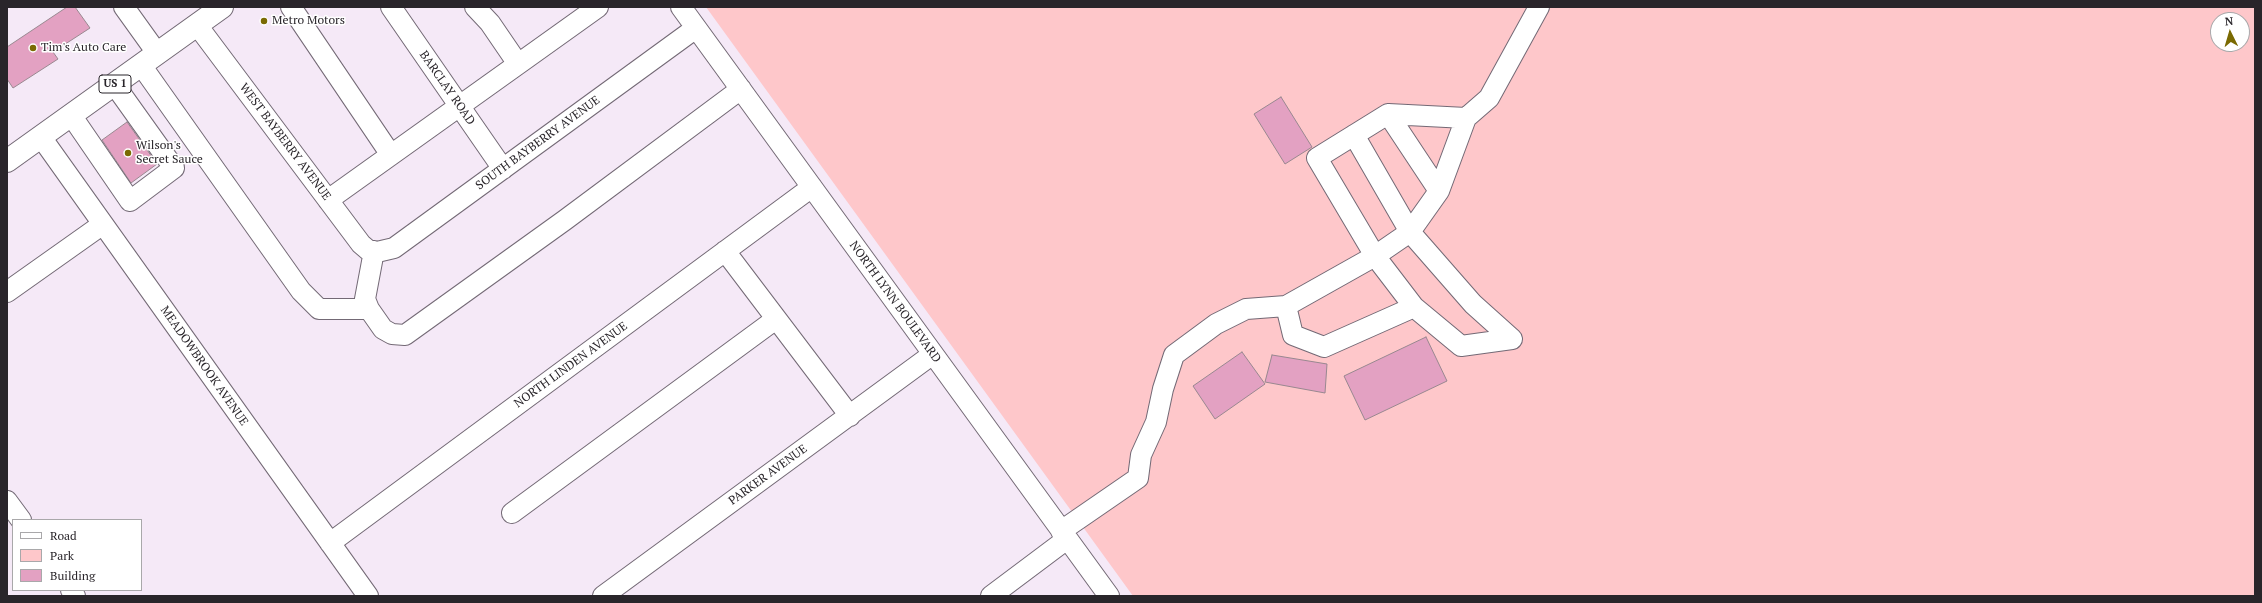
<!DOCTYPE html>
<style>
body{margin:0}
#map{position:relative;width:2262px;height:603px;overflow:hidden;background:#f5e9f7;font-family:"PT Serif",serif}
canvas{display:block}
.frame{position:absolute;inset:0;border:8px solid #29252a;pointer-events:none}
.legend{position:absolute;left:12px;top:519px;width:130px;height:72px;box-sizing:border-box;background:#fff;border:1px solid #a9a8aa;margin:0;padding:5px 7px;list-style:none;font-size:12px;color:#29252a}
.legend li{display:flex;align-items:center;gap:8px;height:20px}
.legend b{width:20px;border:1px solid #a9a8aa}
.north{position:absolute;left:2210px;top:12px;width:40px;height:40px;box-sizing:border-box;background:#fff;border:1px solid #a9a8aa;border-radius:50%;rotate:355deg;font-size:11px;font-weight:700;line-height:16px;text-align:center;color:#29252a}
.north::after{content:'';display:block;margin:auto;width:14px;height:18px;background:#7a6a02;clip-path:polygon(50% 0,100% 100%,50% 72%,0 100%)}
</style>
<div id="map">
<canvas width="2262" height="603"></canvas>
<div class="frame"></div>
<ul class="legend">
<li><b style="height:5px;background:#fff"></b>Road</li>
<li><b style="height:11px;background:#fec7ca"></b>Park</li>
<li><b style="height:11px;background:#e3a1c2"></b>Building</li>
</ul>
<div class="north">N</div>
</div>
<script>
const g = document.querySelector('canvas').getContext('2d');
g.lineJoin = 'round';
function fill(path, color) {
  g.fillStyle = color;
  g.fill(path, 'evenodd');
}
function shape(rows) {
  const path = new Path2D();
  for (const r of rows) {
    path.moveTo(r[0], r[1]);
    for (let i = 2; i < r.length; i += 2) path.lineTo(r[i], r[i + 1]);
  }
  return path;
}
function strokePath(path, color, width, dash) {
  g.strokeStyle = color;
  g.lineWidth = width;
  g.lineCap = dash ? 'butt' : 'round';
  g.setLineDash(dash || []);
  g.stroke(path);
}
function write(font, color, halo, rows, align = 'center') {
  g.font = font + ' "PT Serif",serif';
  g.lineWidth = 3;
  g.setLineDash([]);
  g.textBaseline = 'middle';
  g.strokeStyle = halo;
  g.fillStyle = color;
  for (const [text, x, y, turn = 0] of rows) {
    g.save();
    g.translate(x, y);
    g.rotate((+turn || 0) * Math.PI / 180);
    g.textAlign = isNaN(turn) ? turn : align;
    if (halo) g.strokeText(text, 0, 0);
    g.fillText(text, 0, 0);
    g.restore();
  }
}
const green = shape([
 [706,7,2255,7,2255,596,1133,596],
 [2218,20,2242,20,2242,44,2218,44]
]);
const building = shape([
 [67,7,75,7,90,28,53,52,58,59,13,88,7,79,7,47,67,7],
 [1281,97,1312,147,1285,164,1254,114,1281,97],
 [127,122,157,164,131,183,102,140,127,122],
 [1426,337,1447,381,1365,420,1344,376,1426,337],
 [1242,352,1265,384,1215,419,1193,386,1242,352],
 [1272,355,1327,364,1325,393,1265,382,1272,355]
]);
const minor = shape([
 [124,7,157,53],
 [291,7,391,155],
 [391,7,503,169],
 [475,7,490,23,518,64],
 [681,7,1109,596],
 [197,25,361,244,368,250,377,252,394,248,696,28],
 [141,65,301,291,319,309,369,309],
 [1388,114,1466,118,1439,191],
 [71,115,130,201,174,168,114,84],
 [1466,118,1489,98,1539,7],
 [41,137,368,596],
 [328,200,598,7],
 [374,251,365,299,369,309,383,329,392,334,405,335,565,220,741,89],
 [725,251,850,416],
 [7,292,103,224],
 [1286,306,1293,335,1324,347,1414,307],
 [7,501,21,520],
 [512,513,776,319],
 [1061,531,1138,478,1141,455,1156,422,1163,389,1174,355,1216,324,1246,309,1286,306,1375,256,1410,232,1439,191,1388,114,1317,158,1375,256,1414,307,1461,346,1512,339,1473,304,1410,232,1354,135],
 [330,543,812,187],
 [71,590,75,596],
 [603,596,933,354],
 [991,596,1067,539]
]);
const highway = shape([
 [7,161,222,7]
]);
const markers = [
 [264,21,4,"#7a6a02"],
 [33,48,4,"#7a6a02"],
 [128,153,4,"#7a6a02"]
];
const shields = [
 [115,84,32]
];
const shieldNames = [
 ["US 1",115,84]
];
const poiNames = [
 ["Metro Motors",272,21],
 ["Tim's Auto Care",41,48],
 ["Wilson's",136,146],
 ["Secret Sauce",136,160]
];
const streetNames = [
 ["BARCLAY ROAD",447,88,55],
 ["WEST BAYBERRY AVENUE",285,142,53],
 ["SOUTH BAYBERRY AVENUE",538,143,-36],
 ["NORTH LYNN BOULEVARD",895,302,54],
 ["NORTH LINDEN AVENUE",571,365,-36],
 ["MEADOWBROOK AVENUE",204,366,55],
 ["PARKER AVENUE",768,475,-36]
];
fill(green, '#fec7ca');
fill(building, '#e3a1c2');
strokePath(building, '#998890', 1);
strokePath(minor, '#736975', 22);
strokePath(highway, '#736975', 24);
strokePath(minor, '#fff', 20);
strokePath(highway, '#fff', 22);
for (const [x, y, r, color] of markers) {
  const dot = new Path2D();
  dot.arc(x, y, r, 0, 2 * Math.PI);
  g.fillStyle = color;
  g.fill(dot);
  strokePath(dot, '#fff', 1.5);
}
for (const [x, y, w] of shields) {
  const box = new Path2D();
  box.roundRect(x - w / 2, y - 9, w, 18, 3);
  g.fillStyle = '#fff';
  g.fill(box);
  strokePath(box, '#29252a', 1);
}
write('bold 11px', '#29252a', null, shieldNames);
write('12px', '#29252a', '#fff', poiNames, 'left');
write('12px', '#29252a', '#fff', streetNames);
</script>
